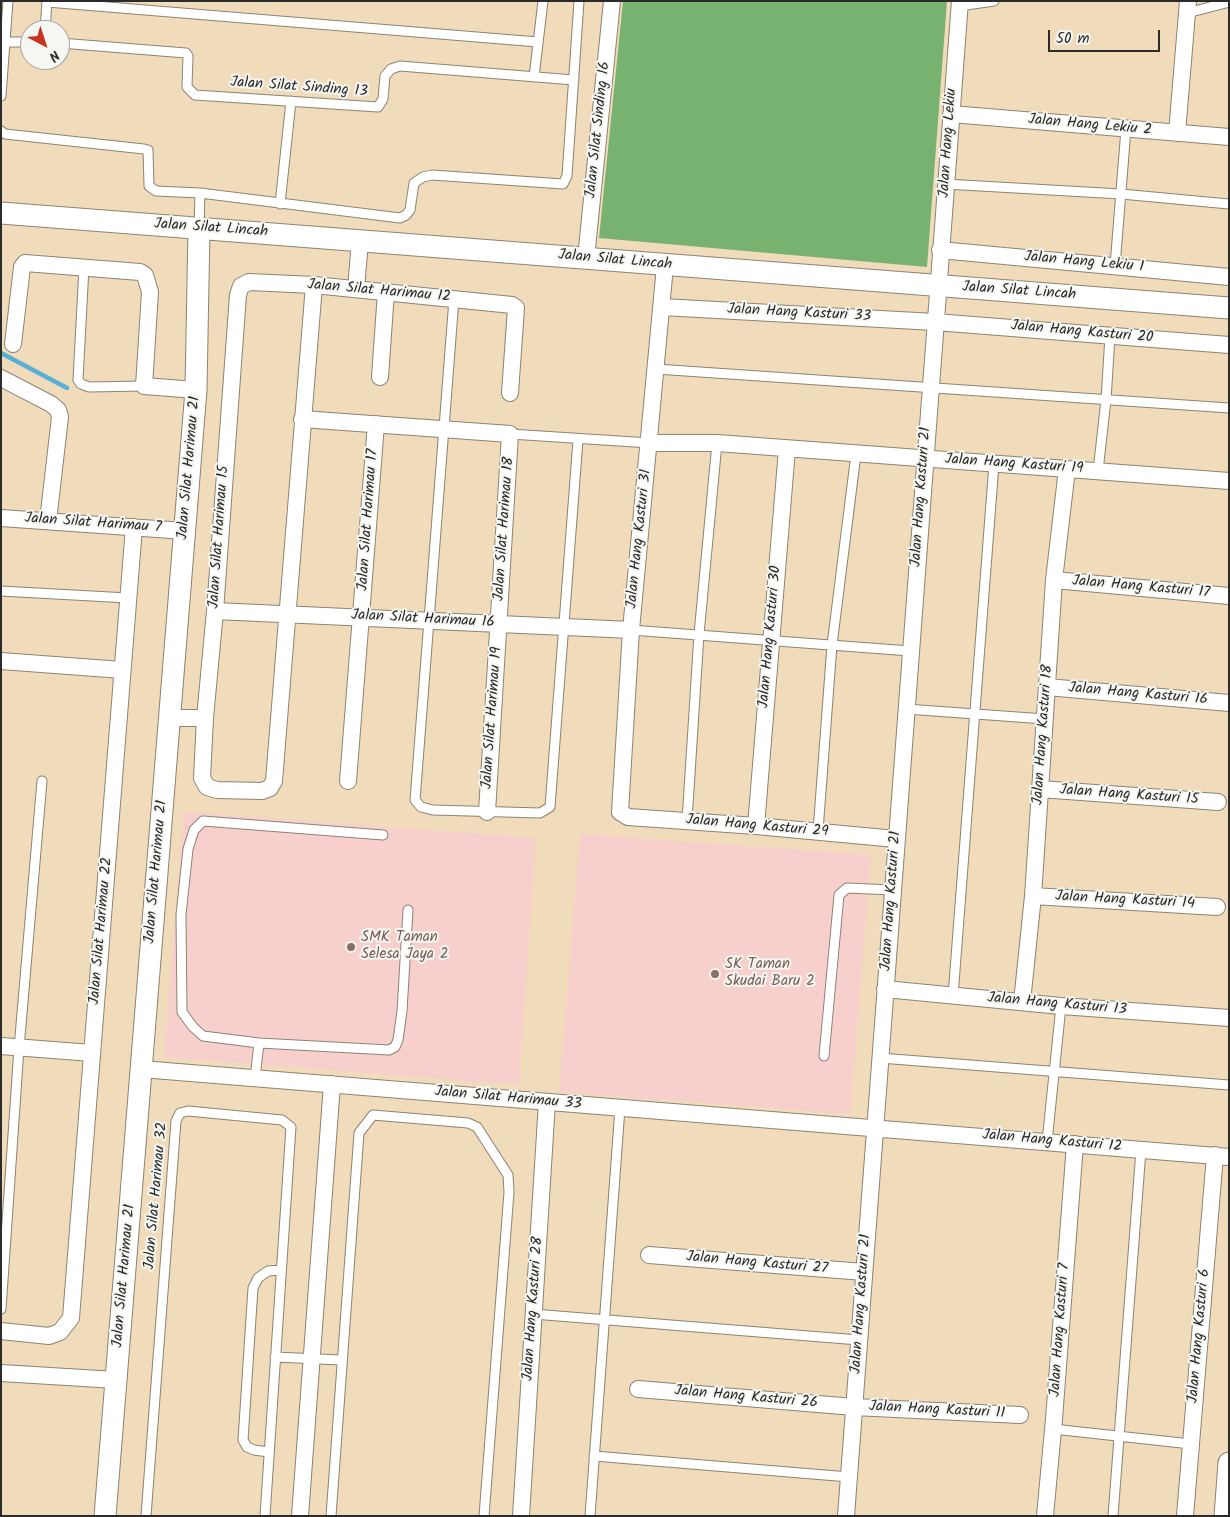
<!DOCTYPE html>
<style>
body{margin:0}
#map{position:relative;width:1230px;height:1517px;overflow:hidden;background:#f0dbba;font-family:Kalam,sans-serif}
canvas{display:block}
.frame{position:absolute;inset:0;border:2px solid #2b2b2b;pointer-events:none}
.north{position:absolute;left:20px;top:20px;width:50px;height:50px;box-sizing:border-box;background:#f6f6f2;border:1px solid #a5a5a2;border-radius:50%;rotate:140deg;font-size:14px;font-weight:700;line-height:20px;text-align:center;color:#2b2b2b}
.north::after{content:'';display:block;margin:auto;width:18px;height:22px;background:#c8321e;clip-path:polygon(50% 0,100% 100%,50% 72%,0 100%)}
.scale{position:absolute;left:1048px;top:30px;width:112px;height:22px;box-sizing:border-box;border:2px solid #2b2b2b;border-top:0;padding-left:6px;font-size:15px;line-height:18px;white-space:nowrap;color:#2b2b2b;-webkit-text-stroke:4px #f6f6f2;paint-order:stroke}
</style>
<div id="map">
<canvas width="1230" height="1517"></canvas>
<div class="frame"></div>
<div class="north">N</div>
<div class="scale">50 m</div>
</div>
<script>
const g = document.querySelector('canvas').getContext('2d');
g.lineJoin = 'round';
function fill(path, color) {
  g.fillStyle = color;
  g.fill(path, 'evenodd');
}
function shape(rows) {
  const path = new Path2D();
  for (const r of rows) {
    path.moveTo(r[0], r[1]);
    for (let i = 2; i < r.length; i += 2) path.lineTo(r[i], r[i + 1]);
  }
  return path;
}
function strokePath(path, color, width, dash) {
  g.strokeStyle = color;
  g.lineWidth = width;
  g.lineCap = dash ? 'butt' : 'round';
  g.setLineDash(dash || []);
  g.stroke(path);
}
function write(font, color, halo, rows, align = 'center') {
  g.font = font + ' Kalam,sans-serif';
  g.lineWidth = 4;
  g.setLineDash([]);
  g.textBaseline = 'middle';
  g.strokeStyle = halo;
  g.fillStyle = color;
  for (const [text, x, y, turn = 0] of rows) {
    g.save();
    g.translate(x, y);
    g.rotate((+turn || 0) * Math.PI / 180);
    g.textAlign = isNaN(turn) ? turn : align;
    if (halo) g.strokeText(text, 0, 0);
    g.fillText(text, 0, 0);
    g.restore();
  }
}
const built = shape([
 [184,812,536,838,519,1085,164,1057],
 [580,834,871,855,850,1114,559,1092]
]);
const forest = shape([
 [623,1,947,1,927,267,599,238]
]);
const stream = shape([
 [1,353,67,388]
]);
const service = shape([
 [47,2,538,42],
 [959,6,994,1],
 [1187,13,1229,2],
 [45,30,47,1],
 [5,42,30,42],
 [60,43,186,53,188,56,187,87,195,95,378,107,383,99,385,76,391,69,400,66,574,80],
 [534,77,543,1],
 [1,96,8,1],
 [1,131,5,134,144,149,148,150,149,186,156,191,200,193,400,218,406,215,410,210,414,183,423,177,432,175,563,184,567,176,579,1],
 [945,184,1121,194,1229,204],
 [280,204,291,101],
 [199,228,200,193],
 [1115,266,1126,129],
 [84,267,78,380,81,384,89,387,144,386],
 [454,299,415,800,421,807,433,810,540,813,550,807,578,440],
 [656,369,1229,408],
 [510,434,650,443],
 [1098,471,1106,400,1110,336],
 [1,591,128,598],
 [631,630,910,651],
 [906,709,1045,719],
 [687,821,699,634,717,443],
 [818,831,832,645,856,454],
 [953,996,994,464],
 [259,1043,389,1050,395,1047,398,1040,402,1011,408,910],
 [824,1056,839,895,847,888,893,890],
 [880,1058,1229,1085],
 [255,1078,259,1043,203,1036,193,1027,182,1012,181,915,188,849,194,830,203,821,383,835],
 [1047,1142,1061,1006],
 [1,1309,19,1048,42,781],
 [533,1314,859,1340],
 [275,1357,341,1360],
 [1053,1429,1191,1444],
 [269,1452,254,1450,247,1447,243,1440,253,1288,258,1278,268,1271,281,1270],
 [594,1456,849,1477],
 [146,1516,176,1121,180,1113,188,1111,282,1120,291,1127,265,1516],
 [331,1516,359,1133,373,1115,468,1123,477,1127,508,1175,509,1192,484,1516],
 [590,1516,620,1108],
 [1113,1516,1141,1150]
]);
const minor = shape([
 [951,114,1229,137],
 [1177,133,1188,1],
 [940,250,1229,277],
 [586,258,612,1],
 [665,266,631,630,620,812,628,817,756,826,896,839],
 [314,285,274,781,270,788,262,791,217,790,207,787,202,778,205,718,215,611,238,295,241,286,249,282,314,285,512,305,516,308,510,393],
 [356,289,360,241],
 [662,307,935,322,1229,345],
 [13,344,22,267,25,263,140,272,145,275,150,292,144,386,196,390],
 [380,377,386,292],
 [1,378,51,404,58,410,60,417,48,521],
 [302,419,510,434,487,812],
 [650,443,717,443,1229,481],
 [1,518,185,531],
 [1054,580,1229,596],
 [215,611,631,630],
 [1,661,122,670],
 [1047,687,1229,703],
 [170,718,205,718],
 [348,781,376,424],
 [1040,789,1218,802],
 [756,826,787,449],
 [1033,896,1217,907],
 [885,989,1061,1006,1229,1018],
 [1022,1002,1033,896,1054,580,1067,469],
 [1,1046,92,1053],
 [141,1069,1229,1157],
 [649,1255,864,1272],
 [1,1331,49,1336,60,1332,71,1318,134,527],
 [1,1373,116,1380],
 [638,1389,854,1407,1020,1415],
 [300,1516,332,1084],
 [521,1516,547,1102],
 [846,1516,960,1],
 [1045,1516,1054,1419,1075,1144],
 [1185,1516,1215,1155]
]);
const tertiary = shape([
 [1,213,1229,308],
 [105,1516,196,390,199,228],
 [1225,1516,1229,1463]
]);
const markers = [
 [351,947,5,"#8d6e63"],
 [715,974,5,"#8d6e63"]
];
const streetNames = [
 ["Jalan Silat Sinding 13",299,88,4],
 ["Jalan Hang Lekiu 2",1090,126,5],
 ["Jalan Silat Sinding 16",599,130,-84],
 ["Jalan Hang Lekiu",949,143,-86],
 ["Jalan Silat Lincah",211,229,4],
 ["Jalan Silat Lincah",615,261,5],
 ["Jalan Hang Lekiu 1",1084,263,5],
 ["Jalan Silat Harimau 12",379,292,5],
 ["Jalan Silat Lincah",1019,292,4],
 ["Jalan Hang Kasturi 33",799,314,3],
 ["Jalan Hang Kasturi 20",1082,333,5],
 ["Jalan Hang Kasturi 19",1014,465,4],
 ["Jalan Silat Harimau 21",190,468,-85],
 ["Jalan Hang Kasturi 21",922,497,-86],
 ["Jalan Silat Harimau 17",369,520,-86],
 ["Jalan Silat Harimau 7",93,524,4],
 ["Jalan Silat Harimau 18",505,529,-86],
 ["Jalan Silat Harimau 15",220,537,-86],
 ["Jalan Hang Kasturi 31",640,539,-84],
 ["Jalan Hang Kasturi 17",1141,588,5],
 ["Jalan Silat Harimau 16",423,620,3],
 ["Jalan Hang Kasturi 30",771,637,-85],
 ["Jalan Hang Kasturi 16",1138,695,5],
 ["Jalan Silat Harimau 19",493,718,-86],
 ["Jalan Hang Kasturi 18",1044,735,-86],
 ["Jalan Hang Kasturi 15",1129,796,4],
 ["Jalan Hang Kasturi 29",757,827,5],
 ["Jalan Silat Harimau 21",157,872,-85],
 ["Jalan Hang Kasturi 21",892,901,-86],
 ["Jalan Hang Kasturi 14",1125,901,3],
 ["Jalan Silat Harimau 22",102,931,-85],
 ["Jalan Hang Kasturi 13",1057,1005,5],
 ["Jalan Silat Harimau 33",508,1099,5],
 ["Jalan Hang Kasturi 12",1052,1142,5],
 ["Jalan Silat Harimau 32",157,1196,-85],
 ["Jalan Hang Kasturi 27",757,1264,5],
 ["Jalan Silat Harimau 21",125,1276,-85],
 ["Jalan Hang Kasturi 21",862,1304,-86],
 ["Jalan Hang Kasturi 28",534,1309,-86],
 ["Jalan Hang Kasturi 7",1061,1330,-86],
 ["Jalan Hang Kasturi 6",1200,1336,-85],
 ["Jalan Hang Kasturi 26",746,1398,5],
 ["Jalan Hang Kasturi 11",937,1411,3]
];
const educationNames = [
 ["SMK Taman",361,938],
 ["Selesa Jaya 2",361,955],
 ["SK Taman",725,965],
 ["Skudai Baru 2",725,982]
];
fill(built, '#f7d0ce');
fill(forest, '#78b270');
strokePath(stream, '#5aafd6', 4.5);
strokePath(service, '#8e8372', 11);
strokePath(minor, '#8e8372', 18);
strokePath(tertiary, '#8e8372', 23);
strokePath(service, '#fff', 9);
strokePath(minor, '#fff', 16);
strokePath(tertiary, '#fff', 21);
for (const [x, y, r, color] of markers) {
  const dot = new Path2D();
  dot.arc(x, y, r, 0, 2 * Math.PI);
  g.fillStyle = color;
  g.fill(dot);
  strokePath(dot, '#f6f6f2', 2);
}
write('15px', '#2b2b2b', '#f6f6f2', streetNames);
write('15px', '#785e54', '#f6f6f2', educationNames, 'left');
</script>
